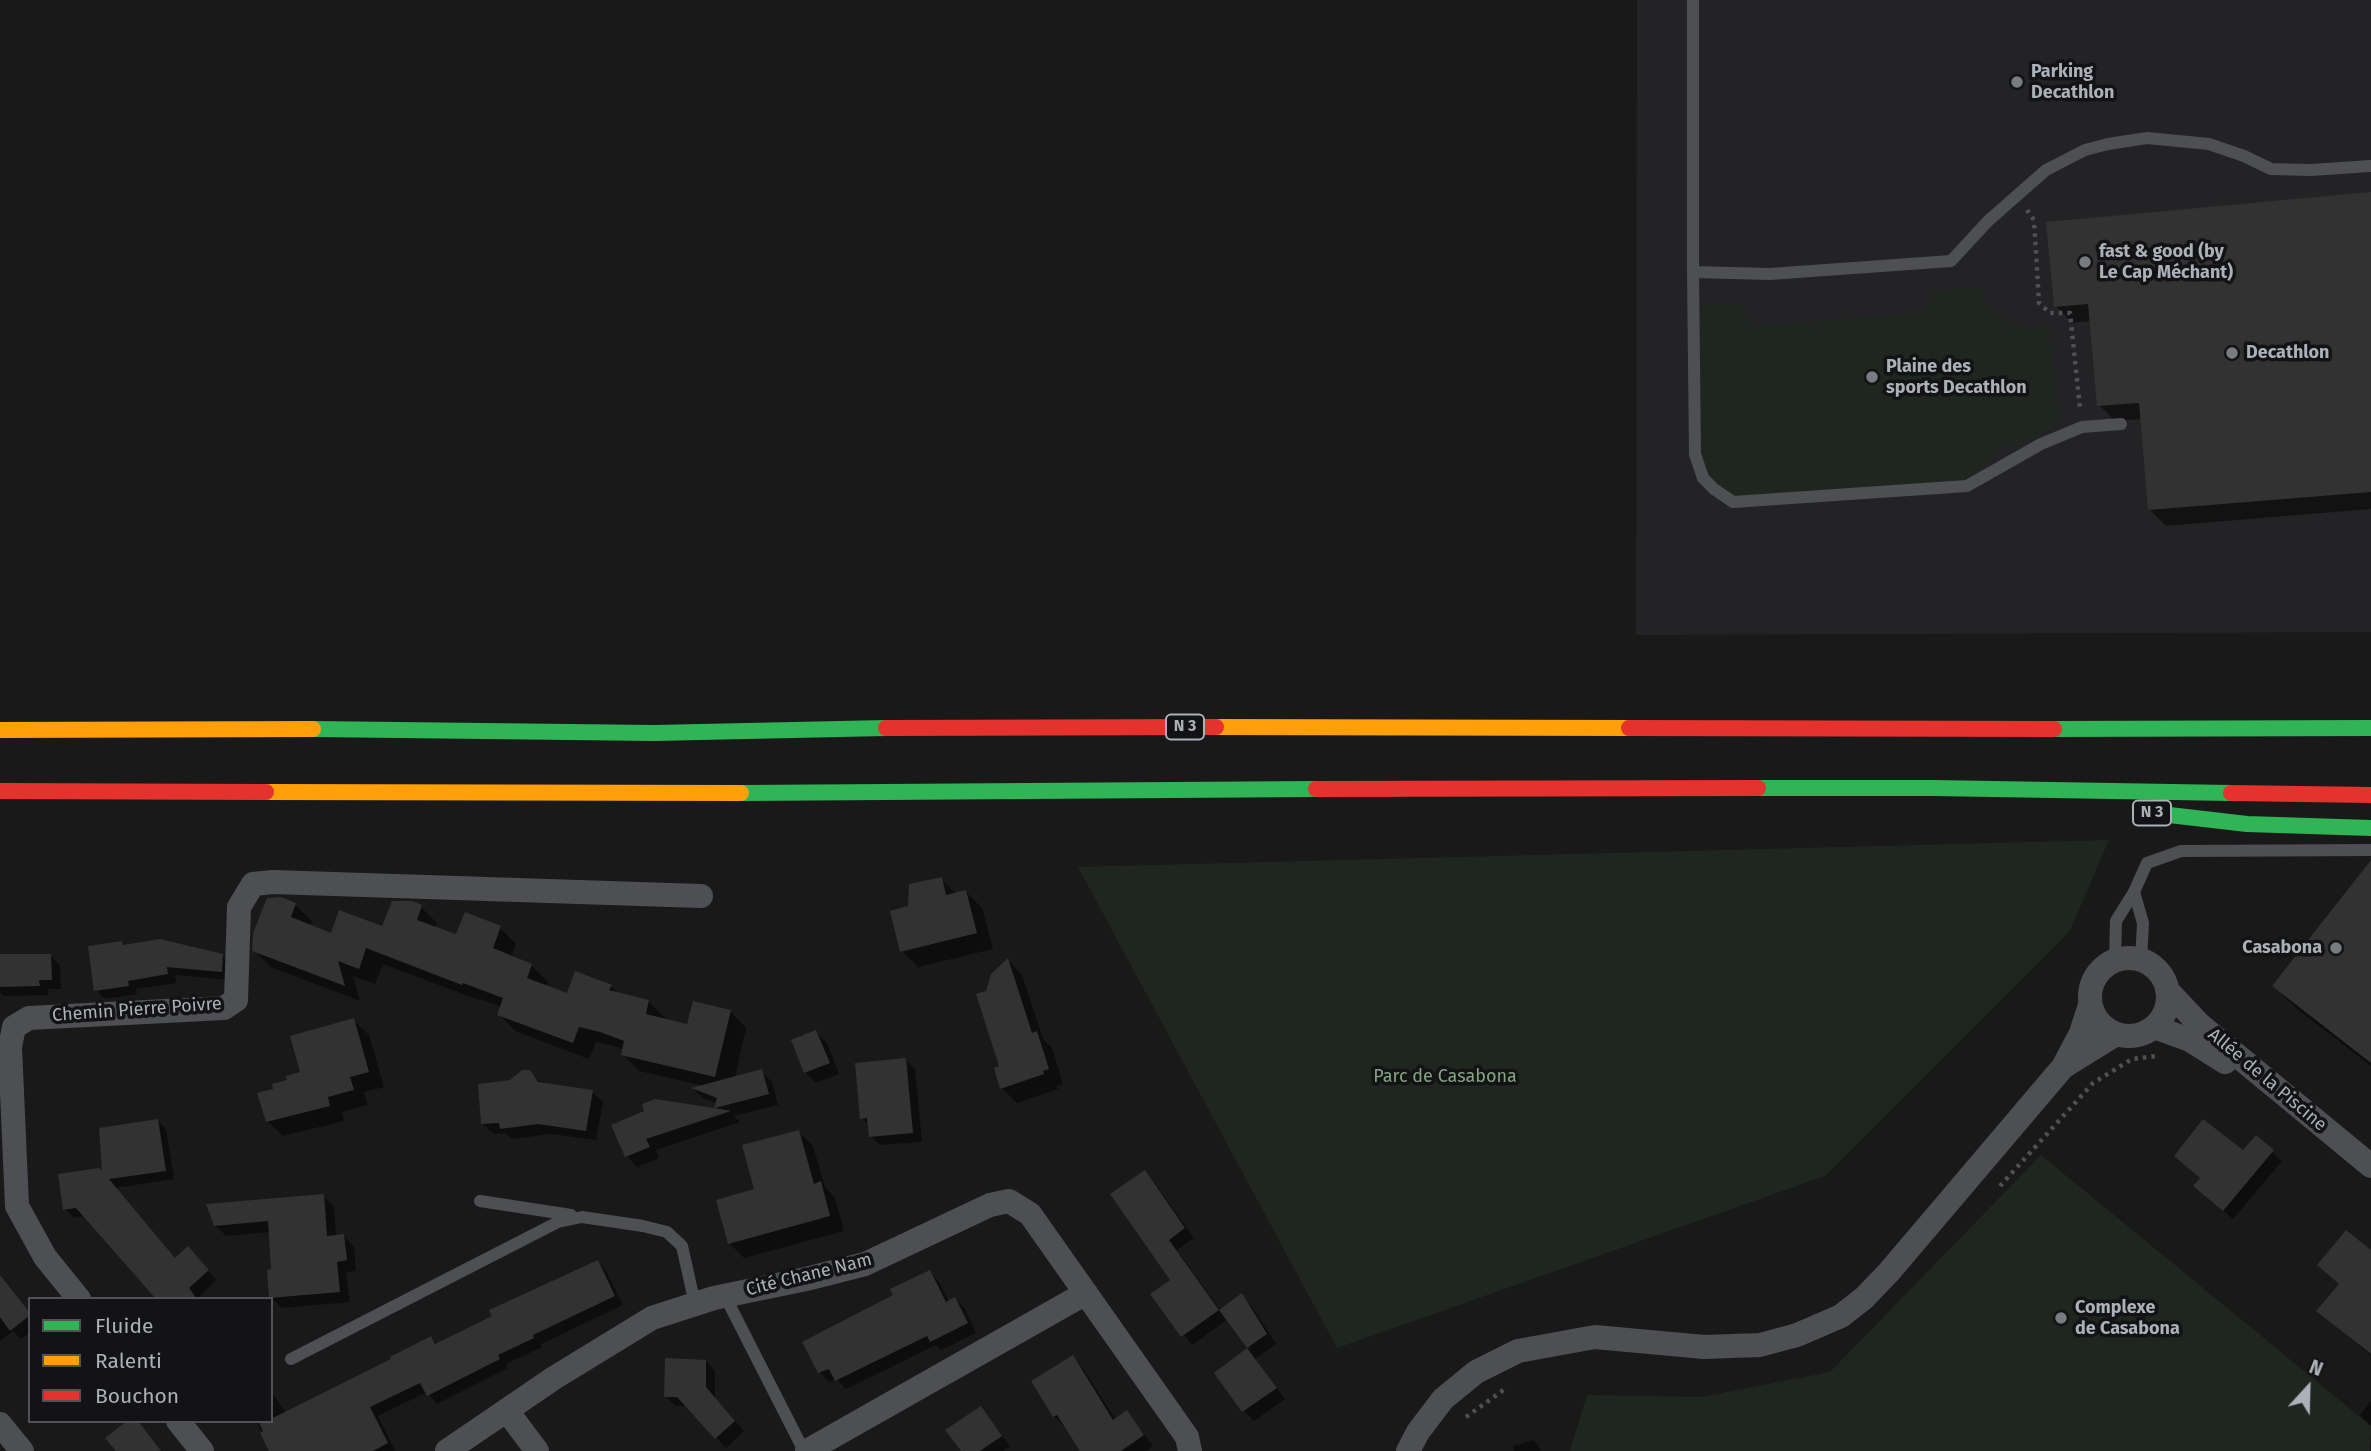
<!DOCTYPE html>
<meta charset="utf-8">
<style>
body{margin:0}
#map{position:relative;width:2371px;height:1451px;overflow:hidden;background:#191919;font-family:"Fira Sans",sans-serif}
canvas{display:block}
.legend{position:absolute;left:28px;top:1297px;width:245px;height:126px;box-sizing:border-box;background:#131315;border:2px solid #505257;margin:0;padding:9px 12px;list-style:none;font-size:21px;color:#abb1b9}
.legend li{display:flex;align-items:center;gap:14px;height:35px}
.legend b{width:35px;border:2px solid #505257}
.north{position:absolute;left:2273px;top:1353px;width:70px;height:70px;-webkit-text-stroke:5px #131315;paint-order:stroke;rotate:22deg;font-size:19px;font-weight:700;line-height:28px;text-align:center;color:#abb1b9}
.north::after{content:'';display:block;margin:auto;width:24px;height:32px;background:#abb1b9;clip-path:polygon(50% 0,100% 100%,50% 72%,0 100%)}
</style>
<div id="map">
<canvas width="2371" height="1451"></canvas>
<ul class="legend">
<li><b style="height:9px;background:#30b455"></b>Fluide</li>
<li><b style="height:9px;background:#ff9f0a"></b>Ralenti</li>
<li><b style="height:9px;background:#e5322d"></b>Bouchon</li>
</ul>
<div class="north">N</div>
</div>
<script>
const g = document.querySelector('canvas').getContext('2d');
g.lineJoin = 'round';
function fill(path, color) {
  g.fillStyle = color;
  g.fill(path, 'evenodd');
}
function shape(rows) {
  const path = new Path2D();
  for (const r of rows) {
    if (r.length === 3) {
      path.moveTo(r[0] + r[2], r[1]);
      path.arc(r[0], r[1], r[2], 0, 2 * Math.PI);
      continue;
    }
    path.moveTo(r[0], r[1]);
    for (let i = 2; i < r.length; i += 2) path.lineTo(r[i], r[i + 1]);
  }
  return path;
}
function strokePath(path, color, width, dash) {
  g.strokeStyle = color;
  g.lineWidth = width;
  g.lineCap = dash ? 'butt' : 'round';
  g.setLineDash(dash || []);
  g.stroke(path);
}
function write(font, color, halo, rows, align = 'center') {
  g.font = font + ' "Fira Sans",sans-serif';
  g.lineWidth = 7;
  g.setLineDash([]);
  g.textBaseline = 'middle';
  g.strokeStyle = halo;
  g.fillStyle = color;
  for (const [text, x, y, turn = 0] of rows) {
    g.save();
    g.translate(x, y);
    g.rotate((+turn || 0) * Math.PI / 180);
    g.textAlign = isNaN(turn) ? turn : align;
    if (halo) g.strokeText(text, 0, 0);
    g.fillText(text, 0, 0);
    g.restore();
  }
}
const built = shape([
 [1637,0,2371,0,2371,632,1636,635]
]);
const green = shape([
 [1980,288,1985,304,2000,318,2027,329,2048,327,2060,425,1997,450,1981,470,1950,483,1743,498,1713,497,1704,486,1693,467,1687,321,1703,305,1743,304,1748,327,1922,313,1937,291],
 [2109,840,2070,931,1825,1176,1337,1348,1078,867],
 [2041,1155,2371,1426,2370,1451,1570,1451,1587,1395,1701,1397,1830,1372]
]);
const shadow = shape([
 [2371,193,2371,509,2166,526,2149,509,2142,419,2115,421,2099,405,2091,321,2072,323,2056,306],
 [2371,864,2371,1066,2296,1008,2274,986],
 [941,879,956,894,966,892,982,908,993,949,918,967,902,951,909,908],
 [295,905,312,921,310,926,332,935,383,929,421,907,437,923,435,928,457,937,500,928,516,944,511,958,531,965,548,982,546,987,568,996,611,986,619,994,648,1001,665,1018,664,1020,689,1026,730,1011,746,1028,735,1078,761,1071,772,1082,778,1105,734,1116,740,1122,656,1150,659,1158,637,1167,627,1156,613,1125,715,1110,717,1103,703,1098,694,1089,704,1086,639,1071,623,1054,624,1050,618,1047,596,1042,589,1059,515,1031,499,1014,502,1007,480,999,479,1000,383,964,375,984,353,976,360,1001,271,967,254,950],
 [122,942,126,947,222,956,231,965,230,980,175,975,176,983,136,989,137,994,105,999,96,990],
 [50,955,60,965,61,989,48,989,48,995,4,996,0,992,0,956],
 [1008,960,1022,975,1043,1039,1052,1048,1063,1084,1056,1086,1058,1089,1017,1103,1002,1088,1001,1067,988,992],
 [353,1020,369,1035,384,1087,364,1092,368,1105,342,1112,344,1121,283,1136,267,1121,276,1090,302,1073],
 [816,1032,827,1043,839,1074,816,1083,805,1072],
 [906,1060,915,1069,922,1142,880,1145,871,1136,870,1126,862,1118],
 [530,1072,542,1084,592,1092,603,1102,596,1140,550,1134,512,1139,506,1133,494,1134,483,1124,510,1082],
 [157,1120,166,1129,174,1179,115,1188,176,1260,197,1257,216,1280,197,1299,158,1299,86,1216,74,1218,65,1209,104,1175],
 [799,1132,813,1146,825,1187,835,1198,844,1231,744,1258,730,1244,756,1191],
 [2256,1138,2282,1161,2233,1219,2205,1195],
 [1145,1172,1154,1182,1194,1238,1177,1250,1221,1311,1241,1295,1251,1305,1276,1344,1255,1359,1285,1399,1254,1421,1244,1411,1217,1373,1250,1348,1228,1319,1192,1345,1153,1294,1172,1280],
 [323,1196,334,1206,336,1237,344,1236,354,1247,356,1271,346,1272,350,1302,282,1308,271,1298,273,1271,270,1232,226,1236,215,1225],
 [2371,1252,2371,1356,2319,1311,2340,1285,2319,1265],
 [598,1262,606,1271,623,1305,541,1344,542,1347,506,1364,508,1368,437,1404,427,1392,378,1416,395,1451,271,1451,256,1421,271,1421,271,1391,286,1413,393,1360,431,1338,437,1344],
 [930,1272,939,1282,949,1302,955,1299,965,1309,976,1333,941,1350,936,1345,846,1389,836,1379,829,1382,820,1372,805,1343,895,1296],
 [0,1278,30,1314,30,1332,21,1339,13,1331,0,1341],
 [1073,1357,1082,1367,1116,1420,1127,1412,1153,1446,1146,1451,1082,1451,1065,1425,1064,1426,1054,1416],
 [706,1361,715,1371,715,1398,744,1431,726,1448,687,1406,675,1406,666,1396],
 [2371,1401,2371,1426,2360,1415],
 [980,1408,1010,1446,1003,1451,963,1451],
 [1534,1440,1541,1451,1514,1451,1513,1446]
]);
const building = shape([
 [2371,192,2371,492,2148,510,2139,403,2097,406,2088,304,2054,307,2046,222],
 [2371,860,2371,1063,2272,986],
 [942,877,946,895,966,890,977,933,900,952,890,911,908,906,909,884],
 [281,897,296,903,291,917,331,933,339,910,382,926,392,901,412,901,422,905,417,920,456,934,465,912,501,926,493,948,532,964,527,978,567,993,575,971,612,985,609,990,649,1000,646,1014,687,1024,693,1001,731,1010,715,1077,621,1055,624,1041,600,1032,579,1027,573,1043,497,1015,503,998,463,983,462,985,366,948,359,969,338,961,345,986,252,951,253,933,267,898],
 [160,939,223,954,222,972,167,967,168,974,128,981,129,986,94,991,88,946,122,941,123,945],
 [0,954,51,954,52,980,39,980,40,986,0,987],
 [1008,958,1032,1033,1037,1031,1049,1069,1043,1071,1044,1074,1000,1089,994,1068,999,1066,976,994,986,991,991,974],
 [354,1018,369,1072,350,1077,354,1090,328,1097,330,1106,266,1122,257,1093,273,1089,272,1084,287,1080,286,1076,300,1072,290,1036],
 [816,1030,830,1063,804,1073,791,1040],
 [906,1058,913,1133,869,1137,867,1118,860,1119,855,1063],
 [762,1069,769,1094,715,1108,731,1111,646,1139,650,1147,625,1157,611,1125,644,1111,642,1104,655,1099,714,1108,717,1098,691,1088],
 [522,1070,530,1070,538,1082,593,1090,586,1131,538,1124,500,1129,499,1123,481,1124,478,1084,510,1080],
 [158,1119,166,1171,109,1179,175,1258,188,1246,209,1270,189,1288,197,1299,156,1299,76,1208,63,1210,58,1174,99,1168,102,1171,99,1128],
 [2203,1119,2243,1150,2256,1135,2274,1150,2223,1211,2193,1186,2200,1178,2174,1156],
 [799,1130,814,1184,821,1181,830,1216,728,1244,716,1200,754,1189,742,1145],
 [1145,1170,1185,1228,1169,1240,1219,1310,1242,1293,1267,1334,1247,1348,1219,1310,1181,1337,1150,1294,1170,1280,1110,1194],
 [324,1194,327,1236,344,1234,347,1260,337,1262,340,1292,269,1298,267,1270,271,1269,268,1221,214,1226,206,1204],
 [2346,1230,2371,1250,2371,1354,2316,1311,2339,1284,2317,1265],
 [598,1260,615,1296,533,1335,534,1338,498,1355,500,1359,427,1396,420,1383,370,1407,388,1443,373,1451,269,1451,260,1433,263,1431,258,1421,271,1421,271,1419,391,1359,390,1357,431,1336,435,1344,492,1316,489,1310],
 [930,1270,946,1302,955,1297,968,1323,930,1342,927,1336,835,1381,829,1369,818,1373,802,1342,893,1295,890,1289],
 [0,1275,30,1313,30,1315,10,1331,0,1317],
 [1247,1348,1277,1388,1242,1412,1214,1373],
 [1073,1355,1113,1420,1127,1410,1144,1435,1121,1451,1080,1451,1057,1415,1053,1417,1031,1381],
 [665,1358,706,1360,706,1387,735,1421,715,1439,677,1397,664,1397],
 [981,1406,1002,1436,980,1451,961,1451,945,1430],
 [127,1421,138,1421,161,1451,116,1451,105,1438]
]);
const path = shape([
 [2027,210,2034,220,2039,303,2050,313,2070,313,2080,408],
 [2000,1186,2093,1083,2132,1059,2156,1056],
 [1466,1417,1505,1389]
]);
const lane = shape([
 [1693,0,1693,272,1770,274,1951,261,1988,221,2046,170,2085,150,2108,144,2147,138,2209,144,2244,156,2271,169,2311,170,2371,166],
 [1693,272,1695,454,1703,478,1714,489,1733,502,1967,486,2041,444,2082,427,2121,424],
 [2134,892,2143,923,2141,961],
 [2115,961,2116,921,2134,892,2147,863,2181,851,2371,850],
 [480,1201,571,1215],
 [725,1296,804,1451],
 [291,1359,558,1222,582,1217,643,1226,667,1232,682,1246,695,1304]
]);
const street = shape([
 [2129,997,39],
 [2167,990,2199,1024,2371,1166],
 [2154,1027,2190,1040,2225,1062],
 [2063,1067,2116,1034],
 [79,1299,45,1257,17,1206,10,1047,14,1027,29,1018,224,1008,236,1000,239,907,253,884,273,882,701,896],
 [507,1411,537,1451],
 [178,1421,202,1451],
 [0,1424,22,1451],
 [447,1451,554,1378,652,1318,714,1298,806,1279,865,1264,990,1205,1009,1201,1030,1214,1187,1437,1190,1451],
 [807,1451,1086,1293],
 [1408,1451,1418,1432,1443,1399,1476,1372,1518,1351,1595,1337,1704,1347,1760,1345,1797,1335,1841,1316,1864,1298,1889,1272,2063,1067,2081,1033,2090,1005]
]);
const fast = shape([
 [313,729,654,733,886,728],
 [2054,729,2371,728],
 [1758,788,1934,788,2231,793],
 [741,793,1316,789],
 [2152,813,2247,824,2371,828]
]);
const slow = shape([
 [1216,727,1629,728],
 [0,730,313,729],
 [266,792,741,793]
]);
const jam = shape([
 [886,728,1216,727],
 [1629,728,2054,729],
 [1316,789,1758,788],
 [0,791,266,792],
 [2231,793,2371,795]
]);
const markers = [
 [2017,82,7,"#787c81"],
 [2085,262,7,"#787c81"],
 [2232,353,7,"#787c81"],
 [1872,377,7,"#787c81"],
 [2336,948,7,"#787c81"],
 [2061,1318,7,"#787c81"]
];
const shields = [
 [1185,727,38],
 [2152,813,38]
];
const shieldNames = [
 ["N 3",1185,727],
 ["N 3",2152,813]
];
const poiNames = [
 ["Parking",2031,72],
 ["Decathlon",2031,93],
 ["fast & good (by",2099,252],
 ["Le Cap Méchant)",2099,273],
 ["Decathlon",2246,353],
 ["Plaine des",1886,367],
 ["sports Decathlon",1886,388],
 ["Casabona",2322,948,"right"],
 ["Complexe",2075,1308],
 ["de Casabona",2075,1329]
];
const streetNames = [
 ["Chemin Pierre Poivre",137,1010,-4],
 ["Allée de la Piscine",2267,1080,40],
 ["Cité Chane Nam",809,1275,-14]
];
const parkNames = [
 ["Parc de Casabona",1445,1077]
];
fill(built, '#232325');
fill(green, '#1f261f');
fill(shadow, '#0007');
fill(building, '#323233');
strokePath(path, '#4f5053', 4.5, [3.5, 5]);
strokePath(lane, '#4d4f52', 12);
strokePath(street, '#4d4f52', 24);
strokePath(fast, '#30b455', 16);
strokePath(slow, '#ff9f0a', 16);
strokePath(jam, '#e5322d', 16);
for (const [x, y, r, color] of markers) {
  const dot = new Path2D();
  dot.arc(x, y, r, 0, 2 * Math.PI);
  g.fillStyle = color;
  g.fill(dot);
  strokePath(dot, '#131315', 2.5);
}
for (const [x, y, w] of shields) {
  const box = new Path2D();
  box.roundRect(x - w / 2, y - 12.5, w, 25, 5);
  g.fillStyle = '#131315';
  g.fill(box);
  strokePath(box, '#abb1b9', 2);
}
write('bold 16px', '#abb1b9', null, shieldNames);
write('bold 18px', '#abb1b9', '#131315', poiNames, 'left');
write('18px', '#abb1b9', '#131315', streetNames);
write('18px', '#85a482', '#131315', parkNames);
</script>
